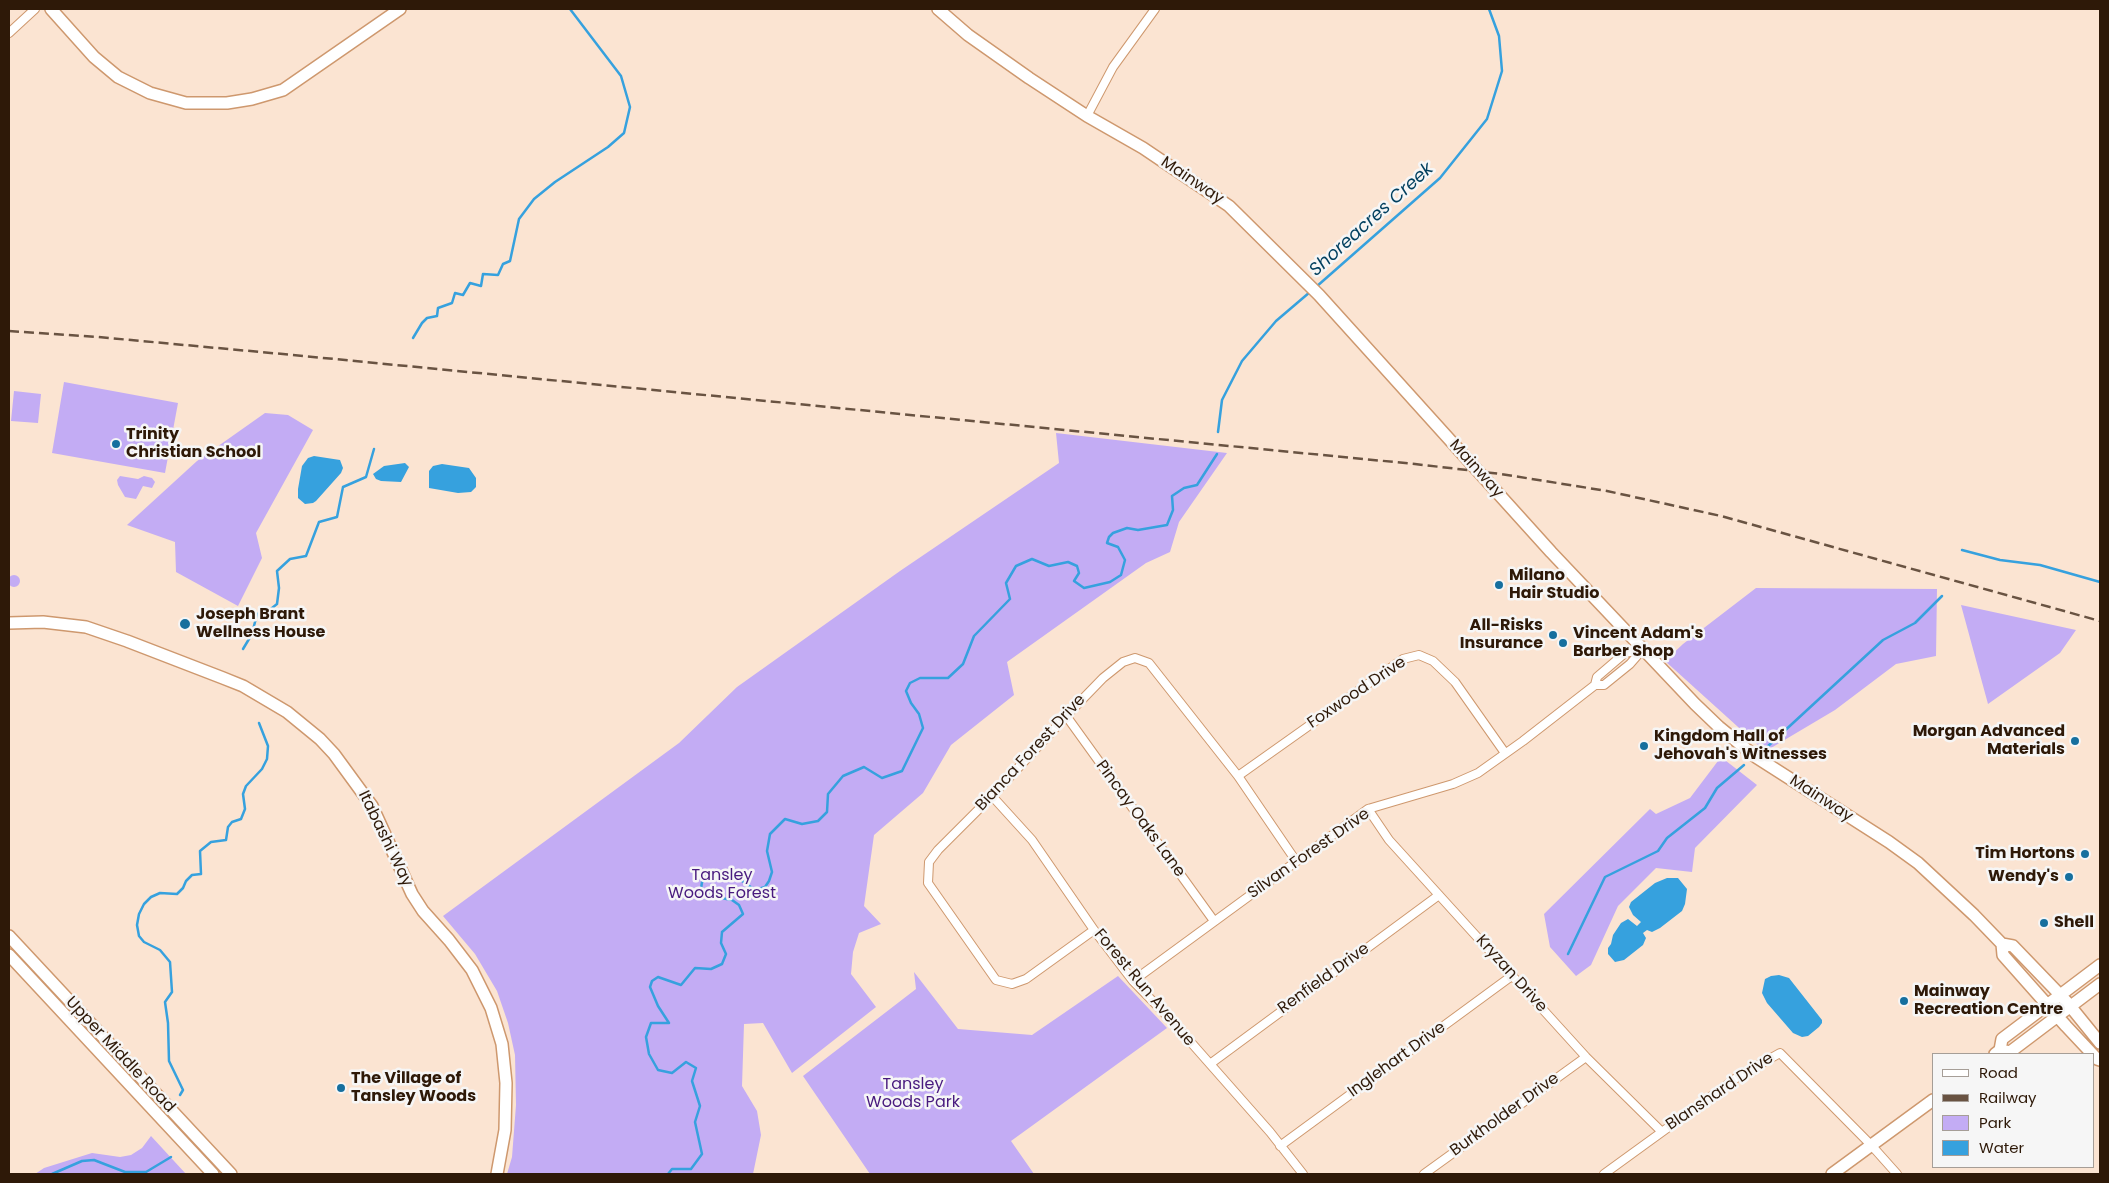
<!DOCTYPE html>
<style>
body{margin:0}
#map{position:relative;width:2109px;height:1183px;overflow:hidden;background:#fbe4d2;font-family:Poppins,sans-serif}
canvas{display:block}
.frame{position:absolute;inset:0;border:10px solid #2e1908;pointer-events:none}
.legend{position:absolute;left:1932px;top:1053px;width:162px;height:115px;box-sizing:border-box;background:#f6f6f6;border:1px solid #a69e97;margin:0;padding:6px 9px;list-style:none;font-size:15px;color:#2e1908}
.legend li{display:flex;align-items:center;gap:10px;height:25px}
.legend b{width:25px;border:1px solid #a69e97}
</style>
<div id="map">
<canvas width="2109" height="1183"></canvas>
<div class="frame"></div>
<ul class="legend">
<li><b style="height:6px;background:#fff"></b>Road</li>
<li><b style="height:6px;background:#695342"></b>Railway</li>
<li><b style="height:14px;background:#c3acf4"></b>Park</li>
<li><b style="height:14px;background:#36a1de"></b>Water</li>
</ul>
</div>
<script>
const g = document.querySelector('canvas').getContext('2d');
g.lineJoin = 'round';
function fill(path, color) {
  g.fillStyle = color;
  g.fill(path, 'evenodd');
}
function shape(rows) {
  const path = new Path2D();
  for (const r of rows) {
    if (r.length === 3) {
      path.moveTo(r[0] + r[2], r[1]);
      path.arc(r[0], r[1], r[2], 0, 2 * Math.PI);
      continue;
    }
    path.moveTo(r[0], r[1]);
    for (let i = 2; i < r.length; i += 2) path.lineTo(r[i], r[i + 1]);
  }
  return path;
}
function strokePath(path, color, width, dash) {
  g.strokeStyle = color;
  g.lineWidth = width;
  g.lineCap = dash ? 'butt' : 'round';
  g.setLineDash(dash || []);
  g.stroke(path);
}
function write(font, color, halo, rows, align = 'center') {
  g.font = font + ' Poppins,sans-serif';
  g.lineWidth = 5;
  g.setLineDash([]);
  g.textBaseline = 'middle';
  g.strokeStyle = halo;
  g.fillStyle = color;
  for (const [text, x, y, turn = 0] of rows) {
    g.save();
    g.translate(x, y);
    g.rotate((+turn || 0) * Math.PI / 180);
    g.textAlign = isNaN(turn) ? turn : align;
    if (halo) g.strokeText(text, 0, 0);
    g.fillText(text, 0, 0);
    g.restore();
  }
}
const green = shape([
 [64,382,178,403,165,473,52,453],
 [14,391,41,394,38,423,11,421],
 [265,413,288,415,313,430,256,533,262,558,238,606,176,572,175,542,127,525,197,461],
 [1056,433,1227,453,1179,522,1170,552,1146,563,1007,662,1014,695,951,745,923,793,874,835,864,906,881,924,859,933,853,952,851,974,876,1007,792,1073,763,1023,744,1024,742,1086,757,1111,761,1135,753,1174,507,1174,512,1157,516,1105,515,1055,508,1023,497,991,475,954,443,916,679,743,737,687,900,571,1059,463],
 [120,476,138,479,144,476,152,478,155,482,152,488,143,486,136,499,125,497,118,485,117,480],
 [14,581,6],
 [1756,588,1937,589,1936,656,1896,664,1835,710,1771,748,1758,745,1665,661,1683,644],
 [1961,605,2076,630,2060,653,1988,704],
 [1721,757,1757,785,1695,848,1692,872,1656,868,1618,906,1591,965,1576,976,1550,947,1544,914,1650,809,1656,814,1690,798],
 [914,972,958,1029,1032,1035,1118,976,1167,1028,1011,1141,1034,1174,870,1174,803,1076,916,989],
 [151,1136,186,1174,35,1174,44,1168,92,1153,120,1157,131,1155,142,1148]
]);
const water = shape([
 [314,456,340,460,343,468,341,473,316,501,313,503,305,504,298,498,298,489,302,466,308,458],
 [405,463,409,467,401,482,381,481,376,479,373,474,384,466],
 [442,464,469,468,476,478,476,487,471,492,458,493,429,488,429,471,433,466],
 [1667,878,1678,878,1687,889,1685,904,1682,911,1660,928,1652,932,1647,930,1643,933,1646,938,1643,945,1624,960,1615,962,1608,954,1608,948,1611,944,1613,935,1621,923,1628,919,1637,926,1641,922,1633,915,1629,907,1631,902,1655,883],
 [1779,975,1789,978,1822,1020,1822,1023,1819,1027,1808,1036,1802,1037,1793,1033,1767,1003,1762,993,1765,979,1771,976]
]);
const stream = shape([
 [1316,287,1440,178,1487,119,1502,71,1499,36,1489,9],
 [413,338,422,323,427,318,437,316,438,308,452,303,455,293,463,295,470,283,481,286,483,274,498,275,503,264,510,261,519,219,534,199,555,182,608,147,624,133,630,107,621,76,570,9],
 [1218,432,1222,400,1242,361,1276,321,1310,292],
 [1962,550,2000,560,2040,565,2100,582],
 [243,649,252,634,257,614,267,612,277,604,279,588,277,571,290,559,306,556,319,522,337,517,343,487,366,477,374,449],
 [1767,747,1883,640,1915,623,1942,596],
 [1568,954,1605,877,1658,851,1667,838,1705,808,1717,788,1744,765],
 [180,1095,183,1090,169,1061,168,1023,165,1002,172,992,170,962,160,950,144,942,139,936,137,925,139,914,144,904,151,897,160,893,177,894,183,888,186,881,192,875,201,874,200,851,211,842,226,840,228,827,232,822,241,819,245,809,243,794,246,786,262,769,267,759,268,746,259,723],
 [52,1174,82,1161,94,1160,125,1172,146,1172,171,1157],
 [668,1174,672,1169,691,1169,702,1154,695,1122,700,1106,692,1081,696,1068,686,1062,672,1073,658,1070,649,1054,646,1037,651,1023,669,1023,658,1006,650,987,652,981,658,977,681,985,695,968,711,969,722,964,726,954,721,943,722,932,743,914,739,905,732,900,705,895,701,889,702,882,710,877,735,876,755,890,765,887,769,881,772,872,767,851,770,834,785,819,802,824,818,821,827,812,828,794,843,776,864,767,882,778,902,771,923,728,919,714,911,703,906,691,910,683,920,678,948,678,963,664,974,636,1010,599,1006,583,1016,566,1032,559,1049,566,1068,562,1077,566,1079,573,1074,581,1084,588,1110,582,1121,575,1125,560,1118,547,1107,543,1109,537,1113,533,1127,528,1138,530,1167,525,1173,510,1172,496,1184,488,1197,485,1217,454]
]);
const street = shape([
 [9,33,35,9],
 [1087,116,1113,67,1155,9],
 [1595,685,1604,685,1630,664,1643,649],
 [1067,717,1214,921],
 [1238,776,1403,659,1419,655,1433,661,1455,682,1505,753],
 [992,796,1032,840,1094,930,1133,981,1173,1022,1270,1132,1303,1174],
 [1368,809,1389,840,1586,1057,1662,1132],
 [1094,930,1026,979,1012,984,996,980,928,883,929,862,938,850,992,796,1070,712,1103,678,1123,662,1135,658,1149,663,1238,776,1296,861],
 [1133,981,1368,809,1453,784,1478,773,1523,741,1595,685,1597,677,1625,653,1643,649],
 [1210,1064,1439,895],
 [1280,1146,1513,975],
 [1424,1174,1586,1057],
 [1604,1174,1739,1076,1780,1053,1872,1146,1897,1174]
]);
const secondary = shape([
 [51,9,94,57,118,77,150,93,186,103,227,103,252,99,283,90,400,9],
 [938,9,968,35,1029,78,1087,116,1143,148,1229,206,1319,295,1551,552,1695,704,1719,727,1756,757,1889,842,1918,863,1974,915,2002,944,2003,955,2066,1026,2097,1059,2100,1060],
 [9,623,43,622,86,627,127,641,223,678,243,686,287,712,320,739,334,754,372,806,412,894,423,911,449,940,472,970,491,1008,502,1044,506,1083,505,1130,497,1174],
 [9,936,231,1174],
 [2002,944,2013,946,2066,1001,2100,1043],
 [9,955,213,1174],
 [2000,1050,2010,1052,2100,984],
 [1995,1054,2000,1050,2002,1039,2100,965],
 [1832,1174,1933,1100]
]);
const rail = shape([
 [9,331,98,337,293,355,1415,464,1501,474,1607,491,1721,516,2100,621]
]);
const markers = [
 [116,444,5,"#166f9e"],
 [1499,585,5,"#166f9e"],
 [185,624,6,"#166f9e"],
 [1553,635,5,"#166f9e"],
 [1563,643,5,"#166f9e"],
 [2075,741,5,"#166f9e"],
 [1644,746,5,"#166f9e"],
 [2085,854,5,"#166f9e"],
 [2069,877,5,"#166f9e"],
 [2044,923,5,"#166f9e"],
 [1904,1001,5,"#166f9e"],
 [341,1088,5,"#166f9e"]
];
const streetNames = [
 ["Mainway",1192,181,34],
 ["Mainway",1476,469,48],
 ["Foxwood Drive",1357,693,-34],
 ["Bianca Forest Drive",1031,753,-47],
 ["Mainway",1821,799,33],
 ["Pincay Oaks Lane",1140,819,54],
 ["Itabashi Way",385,839,64],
 ["Silvan Forest Drive",1309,854,-35],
 ["Kryzan Drive",1511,974,48],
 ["Renfield Drive",1324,979,-36],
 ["Forest Run Avenue",1144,988,50],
 ["Upper Middle Road",120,1055,47],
 ["Inglehart Drive",1397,1060,-36],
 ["Blanshard Drive",1720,1092,-34],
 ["Burkholder Drive",1505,1115,-36]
];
const poiNames = [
 ["Trinity",126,435],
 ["Christian School",126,453],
 ["Milano",1509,576],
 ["Hair Studio",1509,594],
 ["Joseph Brant",196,615],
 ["Wellness House",196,633],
 ["All-Risks",1543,626,"right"],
 ["Insurance",1543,644,"right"],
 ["Vincent Adam's",1573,634],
 ["Barber Shop",1573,652],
 ["Morgan Advanced",2065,732,"right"],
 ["Materials",2065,750,"right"],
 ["Kingdom Hall of",1654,737],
 ["Jehovah's Witnesses",1654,755],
 ["Tim Hortons",2075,854,"right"],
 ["Wendy's",2059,877,"right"],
 ["Shell",2054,923],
 ["Mainway",1914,992],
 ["Recreation Centre",1914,1010],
 ["The Village of",351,1079],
 ["Tansley Woods",351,1097]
];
const parkNames = [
 ["Tansley",722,876],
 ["Woods Forest",722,894],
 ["Tansley",913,1085],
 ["Woods Park",913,1103]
];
const waterNames = [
 ["Shoreacres Creek",1372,220,-42]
];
fill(green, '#c3acf4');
fill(water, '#36a1de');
strokePath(stream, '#36a1de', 2.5);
strokePath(street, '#ce986e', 10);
strokePath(secondary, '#ce986e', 14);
strokePath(street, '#fff', 8);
strokePath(secondary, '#fff', 11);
strokePath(rail, '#695342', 2.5, [10, 5]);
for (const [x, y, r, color] of markers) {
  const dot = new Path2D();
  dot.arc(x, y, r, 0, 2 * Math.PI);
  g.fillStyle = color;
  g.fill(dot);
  strokePath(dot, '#f6f6f6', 2);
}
write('16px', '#2e1908', '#f6f6f6', streetNames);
write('bold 16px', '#2e1908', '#f6f6f6', poiNames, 'left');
write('16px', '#481a7e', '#f6f6f6', parkNames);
write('italic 18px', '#013f5e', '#f6f6f6', waterNames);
</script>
